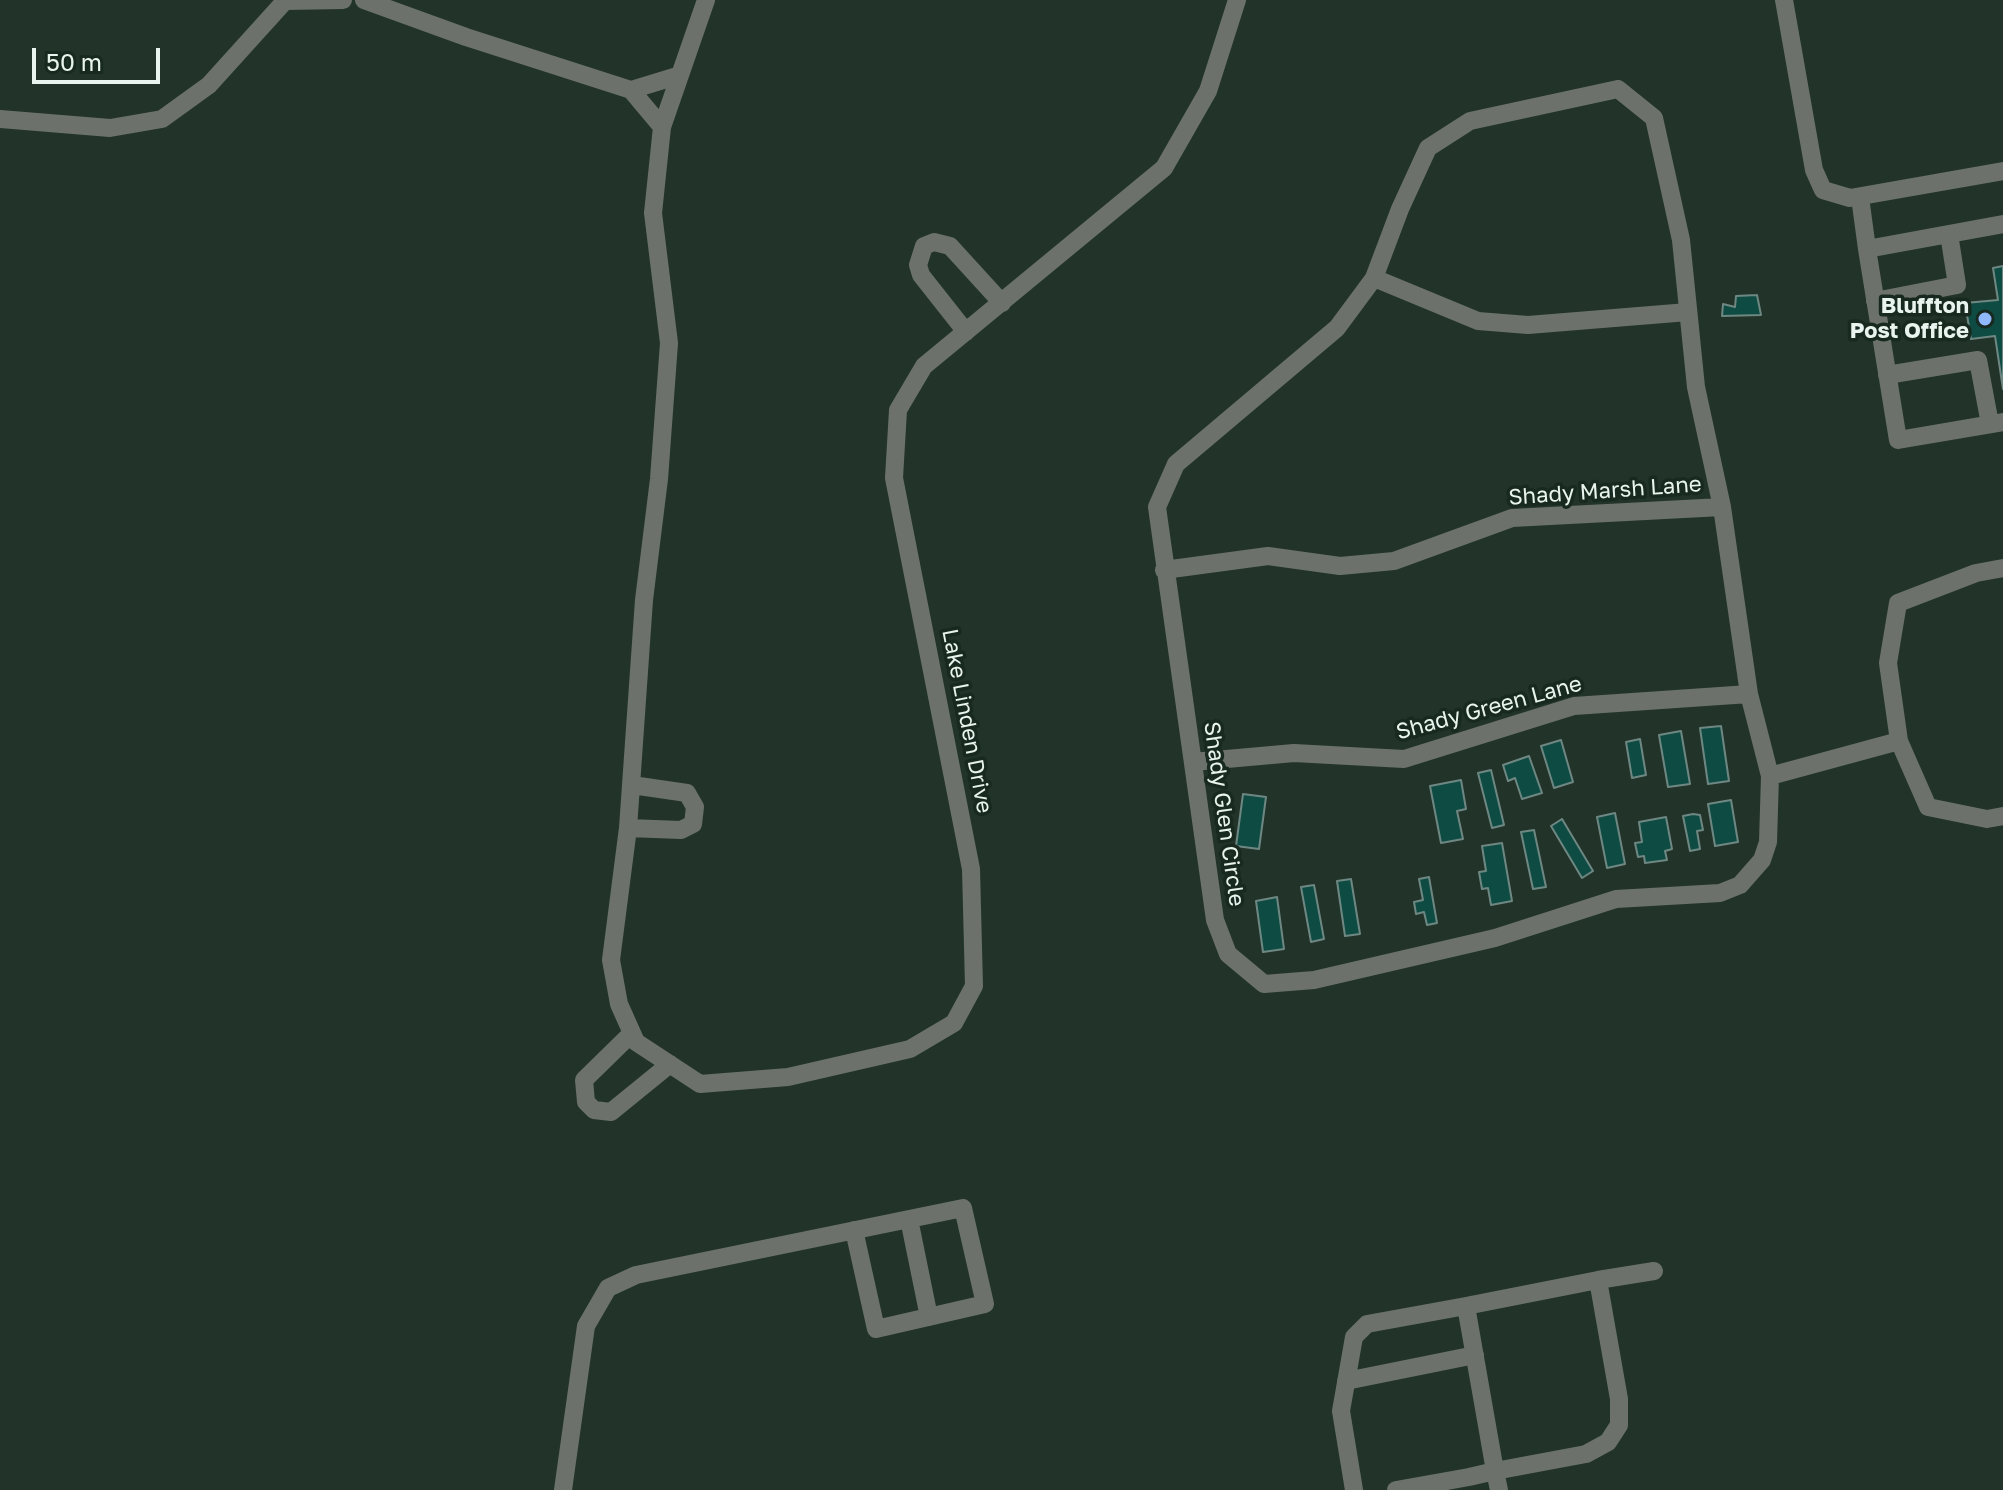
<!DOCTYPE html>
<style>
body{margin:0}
#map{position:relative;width:2003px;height:1490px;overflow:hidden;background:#22342a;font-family:"Golos Text",sans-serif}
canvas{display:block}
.scale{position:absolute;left:32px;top:48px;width:128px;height:36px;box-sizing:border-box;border:4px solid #e9f4ee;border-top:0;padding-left:10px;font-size:24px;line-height:28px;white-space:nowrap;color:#e9f4ee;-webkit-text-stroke:6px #182a20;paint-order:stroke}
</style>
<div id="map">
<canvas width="2003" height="1490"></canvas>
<div class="scale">50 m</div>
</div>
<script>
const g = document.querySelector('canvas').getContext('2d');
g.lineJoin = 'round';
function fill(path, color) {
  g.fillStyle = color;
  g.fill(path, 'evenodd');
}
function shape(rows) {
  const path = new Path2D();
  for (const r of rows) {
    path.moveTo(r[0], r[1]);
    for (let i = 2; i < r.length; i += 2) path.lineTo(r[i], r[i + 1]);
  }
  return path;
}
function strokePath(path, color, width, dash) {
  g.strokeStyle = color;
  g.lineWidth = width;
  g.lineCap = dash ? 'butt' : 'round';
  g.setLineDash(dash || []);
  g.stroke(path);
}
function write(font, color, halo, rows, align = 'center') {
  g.font = font + ' "Golos Text",sans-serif';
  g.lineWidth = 7;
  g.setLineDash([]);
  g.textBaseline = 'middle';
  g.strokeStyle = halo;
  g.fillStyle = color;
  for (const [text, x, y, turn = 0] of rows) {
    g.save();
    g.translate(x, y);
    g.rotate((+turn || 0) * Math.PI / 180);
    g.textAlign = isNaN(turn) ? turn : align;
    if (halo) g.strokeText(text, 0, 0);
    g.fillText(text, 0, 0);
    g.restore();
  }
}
const building = shape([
 [2003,266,2003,389,1995,336,1971,339,1965,303,1998,300,1993,268,2003,266],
 [1757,295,1761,315,1722,316,1723,304,1735,307,1736,296,1757,295],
 [1721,726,1729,781,1708,784,1700,728,1721,726],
 [1681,731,1690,784,1668,787,1659,735,1681,731],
 [1640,739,1646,775,1632,778,1626,742,1640,739],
 [1561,740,1573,782,1554,788,1541,746,1561,740],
 [1529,756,1542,793,1522,799,1515,778,1508,781,1503,765,1529,756],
 [1491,770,1504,825,1492,828,1478,773,1491,770],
 [1461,780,1466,809,1457,811,1463,839,1441,843,1430,786,1461,780],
 [1243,794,1266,797,1259,849,1236,846,1243,794],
 [1731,800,1738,842,1715,846,1708,804,1731,800],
 [1615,813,1625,864,1607,868,1597,817,1615,813],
 [1693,814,1700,815,1703,830,1697,831,1700,849,1690,851,1683,816,1693,814],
 [1666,817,1672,849,1665,851,1667,860,1645,863,1644,856,1638,857,1635,843,1642,842,1639,822,1666,817],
 [1562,819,1593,871,1582,878,1551,826,1562,819],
 [1534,830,1546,887,1533,889,1521,832,1534,830],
 [1502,843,1512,901,1491,905,1488,888,1482,889,1479,872,1486,871,1482,846,1502,843],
 [1429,877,1437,923,1427,925,1424,912,1416,914,1414,902,1423,900,1419,879,1429,877],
 [1351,879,1360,934,1345,936,1337,881,1351,879],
 [1314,885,1324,939,1311,942,1301,887,1314,885],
 [1277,897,1284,949,1263,952,1256,901,1277,897]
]);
const minor = shape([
 [364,0,466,37,631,90],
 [706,0,662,127,653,213,669,343,659,479,644,600,628,828,611,960,619,1004,636,1042,700,1084,788,1077,910,1049,954,1023,974,986,971,869,894,478,898,410,924,366,1164,168,1208,91,1237,0],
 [1784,0,1814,170,1823,190,1850,198,2003,171],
 [1618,89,1654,118,1681,240,1696,387,1722,507,1749,694,1770,776,1768,842,1762,860,1740,885,1720,893,1616,899,1495,938,1314,980,1264,984,1228,954,1215,920,1157,507,1176,464,1337,328,1374,278,1400,209,1428,148,1470,121,1618,89],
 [0,119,110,128,162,119,209,85,285,1,343,0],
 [662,127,631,90,680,75],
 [1860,197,1867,249,2003,224],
 [1867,249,1898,440,2003,422],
 [1374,278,1478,321,1528,325,1688,312],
 [1875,301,1957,285,1949,234],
 [966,332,921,275,918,265,924,246,934,242,950,246,1002,303],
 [1887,375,1978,360,1990,424],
 [2003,568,1976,573,1898,603,1888,663,1899,741,1928,807,1987,819,2003,816],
 [1164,570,1268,556,1340,566,1394,561,1512,518,1722,507],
 [1193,762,1294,753,1404,759,1574,706,1749,694],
 [1770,776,1899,741],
 [628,828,681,830,693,824,695,807,687,793,632,785],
 [632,1033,584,1080,586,1102,594,1110,611,1112,670,1064],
 [909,1219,929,1317],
 [1598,1280,1654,1271],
 [1346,1381,1475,1355],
 [563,1490,586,1326,608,1288,636,1275,963,1208,985,1304,876,1329,854,1230],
 [1354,1490,1341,1411,1354,1337,1367,1324,1466,1306],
 [1396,1490,1469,1477,1495,1471,1586,1454,1608,1442,1619,1425,1619,1399,1598,1280,1466,1306,1495,1471,1499,1490]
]);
const markers = [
 [1985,319,8,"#90b8fd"]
];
const poiNames = [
 ["Bluffton",1969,306],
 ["Post Office",1969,331]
];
const streetNames = [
 ["Shady Marsh Lane",1605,491,-4],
 ["Shady Green Lane",1489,708,-15],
 ["Lake Linden Drive",967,721,79],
 ["Shady Glen Circle",1224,814,82]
];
fill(building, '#0e4c43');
strokePath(building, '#6e8782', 2);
strokePath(minor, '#6c726b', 18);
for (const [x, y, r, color] of markers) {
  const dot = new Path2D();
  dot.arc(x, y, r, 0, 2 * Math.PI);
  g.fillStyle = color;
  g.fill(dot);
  strokePath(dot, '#182a20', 3);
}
write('bold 22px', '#e9f4ee', '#182a20', poiNames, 'right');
write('22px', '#e9f4ee', '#182a20', streetNames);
</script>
